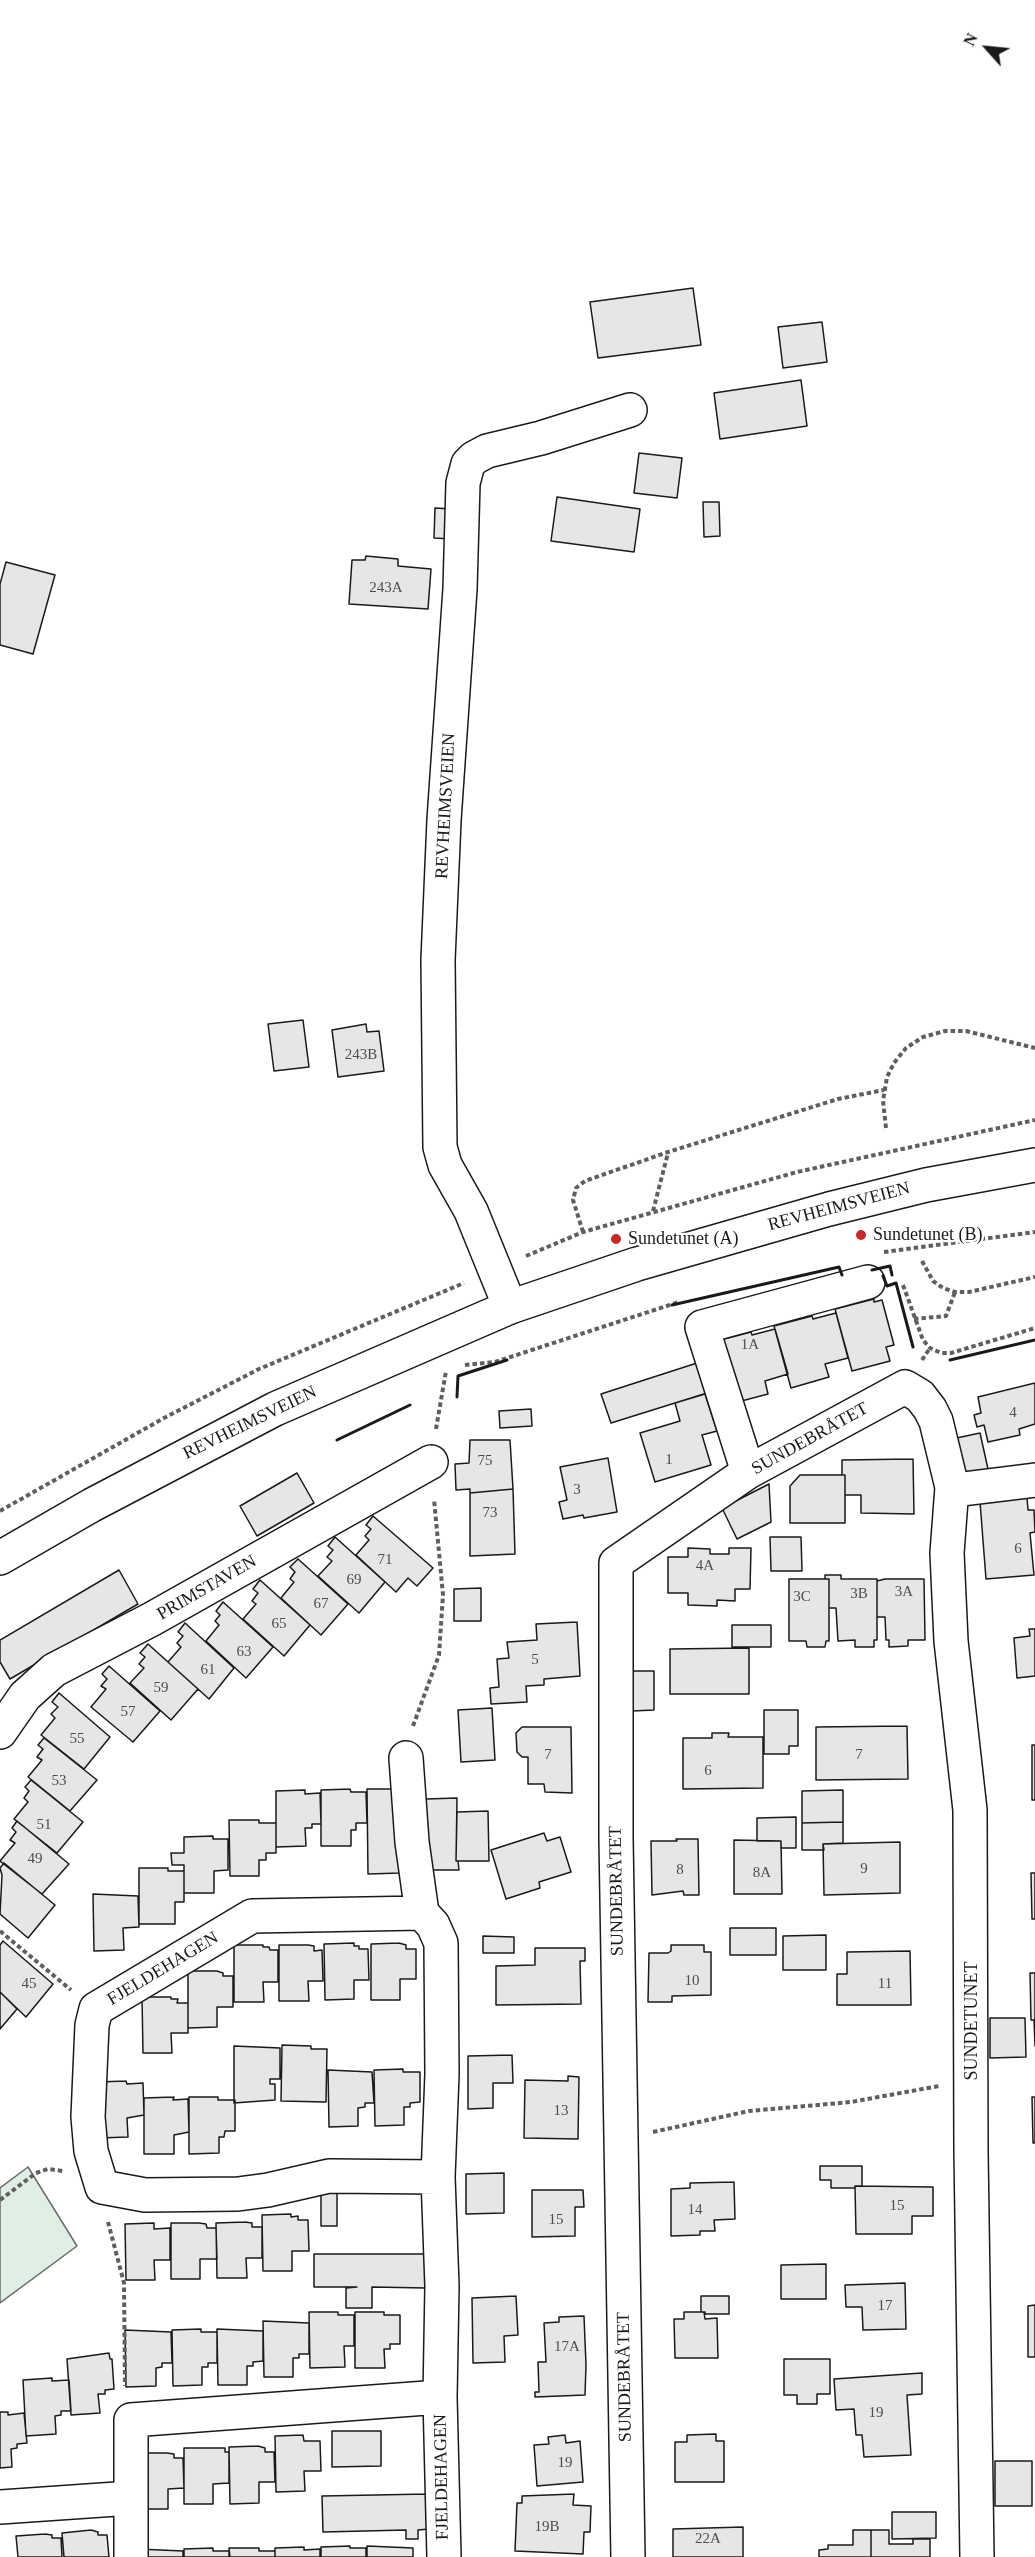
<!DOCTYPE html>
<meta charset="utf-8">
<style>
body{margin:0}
#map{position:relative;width:1035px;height:2557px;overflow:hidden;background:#fff;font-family:Georgia,serif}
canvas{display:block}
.north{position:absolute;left:957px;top:18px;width:60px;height:60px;-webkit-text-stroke:4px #fff;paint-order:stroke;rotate:297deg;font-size:16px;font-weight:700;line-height:24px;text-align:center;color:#1a1a1a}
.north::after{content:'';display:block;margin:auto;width:21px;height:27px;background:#1a1a1a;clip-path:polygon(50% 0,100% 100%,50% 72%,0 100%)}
</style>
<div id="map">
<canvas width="1035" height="2557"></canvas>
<div class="north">N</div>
</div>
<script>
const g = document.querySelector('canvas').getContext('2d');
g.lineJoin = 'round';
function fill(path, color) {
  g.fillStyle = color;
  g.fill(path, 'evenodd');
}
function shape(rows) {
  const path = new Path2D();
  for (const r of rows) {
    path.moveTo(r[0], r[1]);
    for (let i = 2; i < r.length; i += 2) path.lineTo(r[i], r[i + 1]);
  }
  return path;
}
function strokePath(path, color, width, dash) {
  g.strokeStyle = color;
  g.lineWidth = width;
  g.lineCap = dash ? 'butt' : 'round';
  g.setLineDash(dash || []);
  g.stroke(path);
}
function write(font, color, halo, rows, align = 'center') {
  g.font = font + ' Georgia,serif';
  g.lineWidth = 4.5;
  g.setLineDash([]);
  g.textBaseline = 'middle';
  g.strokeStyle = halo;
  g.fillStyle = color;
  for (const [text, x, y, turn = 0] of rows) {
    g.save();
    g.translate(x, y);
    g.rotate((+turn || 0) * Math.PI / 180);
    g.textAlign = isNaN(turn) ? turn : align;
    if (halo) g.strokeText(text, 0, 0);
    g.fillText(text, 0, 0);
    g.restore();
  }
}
const green = shape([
 [28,2167,77,2246,0,2303,0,2188,28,2167]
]);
const building = shape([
 [693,288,701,345,598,358,590,302,693,288],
 [822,322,827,362,783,368,778,327,822,322],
 [801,380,807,426,720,439,714,393,801,380],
 [639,453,682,458,677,498,634,493,639,453],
 [557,497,640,509,634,552,551,541,557,497],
 [703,502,719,502,720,536,704,537,703,502],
 [435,508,452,509,451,539,434,538,435,508],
 [366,556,398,559,398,566,431,569,428,609,349,604,352,560,365,560,366,556],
 [6,562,55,575,33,654,0,645,0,584,6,562],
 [303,1020,309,1067,274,1071,268,1024,303,1020],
 [366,1024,367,1032,379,1031,384,1071,338,1077,332,1030,366,1024],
 [874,1299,874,1302,882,1300,894,1345,886,1347,890,1361,852,1371,835,1309,874,1299],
 [836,1313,848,1358,825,1364,829,1377,791,1388,774,1326,812,1316,813,1319,836,1313],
 [775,1329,788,1374,765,1381,768,1394,730,1404,713,1342,751,1332,752,1335,775,1329],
 [697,1363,707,1393,611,1423,601,1394,697,1363],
 [1035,1383,1035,1424,1019,1429,1020,1435,988,1442,984,1425,977,1427,974,1415,981,1413,978,1397,1035,1383],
 [705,1394,717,1431,702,1435,711,1465,655,1482,640,1433,680,1421,675,1403,705,1394],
 [531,1409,532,1426,500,1428,499,1411,531,1409],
 [980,1433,988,1469,960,1475,952,1439,980,1433],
 [470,1440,510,1440,513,1489,470,1493,470,1489,456,1490,455,1464,469,1463,470,1440],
 [608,1458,617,1512,584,1518,583,1515,563,1519,559,1502,567,1500,560,1467,608,1458],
 [913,1459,914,1514,861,1513,861,1495,845,1495,845,1475,842,1475,842,1460,913,1459],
 [297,1473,314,1503,257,1536,240,1506,297,1473],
 [800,1475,845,1475,845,1523,790,1523,790,1486,800,1475],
 [769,1484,771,1522,737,1539,722,1508,769,1484],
 [513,1489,515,1554,470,1556,470,1493,513,1489],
 [1027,1498,1028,1510,1034,1510,1035,1532,1030,1533,1034,1575,986,1579,980,1502,1027,1498],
 [373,1516,433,1568,417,1586,408,1578,396,1592,356,1555,369,1540,365,1536,371,1529,366,1525,373,1516],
 [335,1537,385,1582,359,1613,318,1576,332,1561,327,1557,333,1550,328,1546,335,1537],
 [770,1537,801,1537,802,1571,771,1571,770,1537],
 [688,1548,710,1549,710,1554,729,1554,729,1548,751,1548,750,1589,735,1589,735,1601,717,1600,717,1606,688,1605,688,1593,668,1593,668,1557,688,1557,688,1548],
 [298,1559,348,1604,321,1635,281,1598,294,1582,290,1579,295,1572,290,1567,298,1559],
 [119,1570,138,1604,10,1679,0,1662,0,1640,119,1570],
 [825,1575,841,1575,841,1579,877,1579,877,1640,874,1640,874,1647,855,1647,855,1640,838,1641,836,1608,829,1608,829,1579,825,1579,825,1575],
 [789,1579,829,1579,829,1641,826,1641,825,1647,807,1647,806,1641,789,1641,789,1579],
 [885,1579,924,1579,925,1640,908,1640,908,1646,889,1647,889,1640,886,1640,885,1617,877,1617,877,1581,885,1579],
 [260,1580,310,1625,284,1656,243,1619,256,1604,252,1601,258,1593,253,1589,260,1580],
 [481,1588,481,1621,454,1621,454,1589,481,1588],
 [223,1602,273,1647,246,1678,206,1641,219,1625,215,1621,220,1615,216,1611,223,1602],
 [577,1622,580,1676,544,1679,544,1685,526,1686,527,1702,491,1704,490,1688,499,1687,497,1659,509,1658,507,1642,537,1640,536,1624,577,1622],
 [185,1623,234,1668,209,1699,168,1662,181,1647,177,1643,183,1636,178,1632,185,1623],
 [732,1625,771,1625,771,1647,732,1647,732,1625],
 [1029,1629,1035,1629,1035,1676,1017,1678,1014,1638,1030,1636,1029,1629],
 [148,1644,198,1689,171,1720,130,1683,144,1668,139,1664,145,1657,140,1653,148,1644],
 [749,1648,749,1694,670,1694,670,1649,749,1648],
 [109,1666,160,1711,133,1742,91,1707,106,1689,101,1686,107,1679,102,1674,109,1666],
 [632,1671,654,1671,654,1710,632,1711,632,1671],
 [59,1693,110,1737,84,1769,41,1735,55,1718,51,1714,58,1707,52,1702,59,1693],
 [492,1708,495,1760,461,1762,458,1710,492,1708],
 [764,1710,798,1710,798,1746,789,1746,789,1754,764,1754,764,1710],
 [907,1726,908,1779,816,1780,816,1727,907,1726],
 [522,1727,571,1727,572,1793,545,1792,544,1784,528,1784,528,1757,522,1757,517,1752,516,1733,522,1727],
 [712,1733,729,1733,728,1737,763,1737,763,1788,683,1789,683,1738,712,1738,712,1733],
 [44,1738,97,1780,70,1811,28,1777,42,1760,37,1757,43,1749,38,1745,44,1738],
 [1032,1745,1035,1745,1035,1800,1032,1800,1032,1745],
 [31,1780,83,1822,57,1853,14,1819,28,1802,24,1798,29,1791,25,1787,31,1780],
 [350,1789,351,1792,366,1792,367,1823,356,1823,356,1830,351,1830,351,1846,321,1846,321,1790,350,1789],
 [367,1789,400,1789,400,1873,368,1874,367,1789],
 [305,1790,305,1794,320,1793,321,1824,312,1824,312,1828,305,1828,306,1846,276,1847,276,1791,305,1790],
 [843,1790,843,1822,802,1823,802,1791,843,1790],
 [457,1798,456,1861,458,1861,459,1870,427,1870,426,1799,457,1798],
 [488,1811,489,1861,456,1861,457,1812,488,1811],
 [796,1817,796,1848,781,1848,781,1841,757,1841,757,1818,796,1817],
 [229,1820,259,1820,259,1823,276,1823,276,1853,266,1853,266,1860,259,1860,259,1876,230,1876,229,1820],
 [17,1821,69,1864,42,1894,0,1861,15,1843,10,1840,16,1832,12,1828,17,1821],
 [843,1822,843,1843,823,1844,824,1850,802,1850,802,1823,843,1822],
 [544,1833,547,1841,560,1837,571,1872,539,1882,540,1888,506,1899,491,1850,544,1833],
 [213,1836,213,1839,228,1839,228,1870,214,1871,214,1893,184,1893,184,1865,172,1865,171,1853,184,1853,184,1837,213,1836],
 [676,1839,698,1839,699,1895,684,1895,683,1891,652,1895,651,1841,677,1841,676,1839],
 [734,1840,781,1841,782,1894,734,1894,734,1840],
 [900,1842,900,1893,824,1895,823,1844,900,1842],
 [4,1863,55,1905,28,1938,0,1914,2,1875,0,1868,4,1863],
 [139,1868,168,1868,168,1871,184,1871,184,1902,175,1902,175,1924,139,1924,139,1868],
 [1031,1873,1035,1873,1035,1919,1032,1919,1031,1873],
 [93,1894,138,1896,139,1927,123,1928,124,1950,94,1951,93,1894],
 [730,1928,776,1928,776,1955,730,1955,730,1928],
 [826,1935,826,1970,783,1970,783,1936,826,1935],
 [483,1936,514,1937,514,1953,483,1953,483,1936],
 [3,1941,53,1984,26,2017,0,1992,0,1945,3,1941],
 [354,1943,354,1946,359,1946,359,1949,368,1949,369,1980,354,1980,354,1999,325,2000,324,1944,354,1943],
 [399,1943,406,1945,406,1949,416,1949,416,1979,400,1979,400,2000,371,2000,371,1944,399,1943],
 [234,1945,263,1945,263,1947,269,1947,270,1950,278,1950,278,1982,263,1982,264,2002,234,2002,234,1945],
 [279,1945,308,1945,314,1946,314,1951,322,1950,323,1981,308,1981,309,2001,279,2001,279,1945],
 [671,1945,704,1945,704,1952,711,1952,711,1995,672,1996,672,2002,648,2002,649,1953,668,1953,671,1951,671,1945],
 [535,1948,585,1948,585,1961,580,1961,581,2004,496,2005,496,1966,535,1965,535,1948],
 [910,1951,911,2005,837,2005,837,1974,847,1974,847,1952,910,1951],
 [188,1971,217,1971,223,1973,223,1976,233,1976,233,2007,217,2007,217,2027,188,2028,188,1971],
 [1030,1973,1035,1973,1035,2046,1034,2020,1031,2020,1030,1973],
 [0,1992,17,2009,0,2029,0,1992],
 [142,1997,171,1997,171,1999,178,1999,177,2003,188,2003,188,2033,171,2033,172,2053,143,2053,142,1997],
 [990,2018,1025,2018,1026,2057,990,2058,990,2018],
 [282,2045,311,2046,311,2049,327,2049,326,2102,281,2101,282,2045],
 [234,2046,280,2048,280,2079,270,2079,270,2084,275,2084,275,2100,234,2103,234,2046],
 [512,2055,513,2083,493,2083,493,2108,468,2109,468,2056,512,2055],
 [403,2069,403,2072,420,2072,420,2102,410,2103,410,2107,404,2107,404,2125,375,2126,374,2070,403,2069],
 [328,2070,372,2072,374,2103,365,2103,365,2107,358,2108,358,2126,329,2127,328,2070],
 [568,2076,579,2077,578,2139,524,2138,525,2080,568,2081,568,2076],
 [126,2081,127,2084,143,2083,144,2115,127,2118,128,2137,99,2138,97,2082,126,2081],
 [174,2097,173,2100,188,2099,189,2132,174,2135,174,2154,144,2154,144,2098,174,2097],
 [189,2097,218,2097,218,2100,235,2100,235,2131,225,2131,224,2137,219,2137,219,2153,189,2154,189,2097],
 [1032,2097,1035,2097,1035,2143,1033,2143,1032,2097],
 [820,2166,862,2166,862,2186,855,2186,855,2188,831,2188,831,2180,820,2180,820,2166],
 [504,2173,504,2213,466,2214,466,2174,504,2173],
 [734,2182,735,2219,714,2220,715,2231,700,2231,700,2235,671,2236,671,2189,690,2188,690,2183,734,2182],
 [855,2186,933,2187,933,2216,912,2216,912,2234,856,2234,855,2186],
 [532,2190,583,2190,584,2207,575,2207,575,2236,532,2237,532,2190],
 [321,2193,337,2193,337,2226,321,2226,321,2193],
 [291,2214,291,2217,298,2216,298,2220,308,2220,309,2251,292,2251,292,2271,263,2271,262,2215,291,2214],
 [245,2222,252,2223,252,2227,262,2227,262,2258,246,2258,247,2278,217,2278,216,2223,245,2222],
 [154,2223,154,2229,170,2228,170,2260,154,2260,155,2280,126,2280,125,2224,154,2223],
 [171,2223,199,2223,206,2224,207,2228,216,2228,217,2259,200,2259,200,2279,171,2279,171,2223],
 [314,2254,426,2254,426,2288,372,2287,372,2308,346,2308,346,2288,357,2287,314,2287,314,2254],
 [826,2264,826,2299,781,2299,781,2265,826,2264],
 [905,2283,906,2329,863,2330,862,2307,846,2307,845,2285,905,2283],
 [516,2296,518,2335,504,2336,505,2362,473,2363,472,2298,516,2296],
 [701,2296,729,2296,729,2314,705,2314,705,2312,701,2312,701,2296],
 [1035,2305,1035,2357,1028,2357,1028,2306,1035,2305],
 [309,2312,338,2312,338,2315,354,2315,354,2346,344,2346,345,2367,310,2368,309,2312],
 [355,2312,384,2312,384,2315,400,2315,400,2344,390,2344,390,2349,384,2349,385,2368,355,2368,355,2312],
 [684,2312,704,2312,705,2319,717,2318,718,2358,675,2358,674,2319,684,2319,684,2312],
 [584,2316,586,2365,585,2395,535,2397,535,2392,539,2392,538,2362,546,2362,544,2323,559,2322,559,2317,584,2316],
 [263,2321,309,2323,309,2354,299,2354,299,2358,293,2358,293,2377,264,2377,263,2321],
 [201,2329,201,2332,217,2332,217,2363,208,2363,208,2367,202,2367,202,2385,173,2386,172,2330,201,2329],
 [217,2329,263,2331,263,2361,253,2362,253,2366,247,2366,247,2385,218,2385,217,2329],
 [125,2330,171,2332,172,2363,162,2363,162,2367,156,2368,156,2386,126,2387,125,2330],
 [109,2353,110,2359,112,2359,114,2389,105,2390,105,2394,98,2394,100,2413,71,2415,67,2359,109,2353],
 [784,2359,830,2359,830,2394,817,2394,817,2404,797,2404,797,2395,784,2395,784,2359],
 [922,2373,922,2394,907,2395,911,2455,864,2457,862,2435,856,2435,854,2409,836,2410,834,2379,922,2373],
 [52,2378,52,2381,69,2380,71,2411,61,2411,61,2415,55,2416,56,2434,26,2436,23,2380,52,2378],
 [0,2412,8,2412,8,2415,24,2413,27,2443,17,2444,17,2448,11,2449,12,2467,0,2468,0,2412],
 [332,2431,381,2431,381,2466,332,2467,332,2431],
 [716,2434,716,2441,724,2441,724,2482,675,2482,675,2442,687,2442,687,2435,716,2434],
 [303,2435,304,2441,320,2441,321,2471,304,2471,305,2491,276,2492,275,2436,303,2435],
 [565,2435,566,2443,580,2441,583,2482,537,2486,534,2445,549,2444,548,2437,565,2435],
 [258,2446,265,2448,265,2452,274,2452,275,2482,259,2482,259,2503,230,2504,229,2447,258,2446],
 [184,2448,225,2448,225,2452,229,2452,229,2483,213,2484,213,2504,184,2504,184,2448],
 [138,2453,167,2453,174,2454,174,2458,183,2458,184,2488,168,2489,168,2509,139,2509,138,2453],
 [995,2461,1032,2461,1032,2506,995,2506,995,2461],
 [428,2494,429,2529,418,2530,418,2539,406,2539,406,2530,323,2532,322,2496,428,2494],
 [574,2494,573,2505,591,2506,590,2532,584,2532,583,2554,515,2551,517,2503,522,2503,522,2496,574,2494],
 [892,2512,936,2512,936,2538,892,2539,892,2512],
 [743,2527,743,2557,673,2557,673,2529,743,2527],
 [91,2530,98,2532,98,2535,107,2535,109,2557,64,2557,62,2533,91,2530],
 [853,2530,871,2530,871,2557,819,2557,819,2550,828,2549,828,2545,853,2545,853,2530],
 [871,2530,889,2530,889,2544,913,2544,913,2539,930,2539,930,2557,871,2557,871,2530],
 [45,2534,52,2535,52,2538,61,2538,62,2557,18,2557,16,2536,45,2534],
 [350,2546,350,2548,366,2548,366,2557,321,2557,321,2547,350,2546],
 [367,2546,413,2548,413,2557,367,2557,367,2546],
 [304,2547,304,2550,320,2549,320,2557,275,2557,275,2548,304,2547],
 [213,2548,213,2551,229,2551,229,2557,184,2557,184,2549,213,2548],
 [229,2548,259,2548,259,2551,275,2551,275,2557,230,2557,229,2548],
 [138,2549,183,2551,183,2557,138,2557,138,2549]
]);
const path = shape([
 [886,1128,883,1101,887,1077,894,1063,906,1048,923,1037,945,1031,966,1031,1035,1048],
 [653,1211,668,1153],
 [583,1232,573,1200,576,1188,585,1181,668,1152,838,1099,884,1090],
 [884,1252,1035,1232],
 [526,1256,583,1232,797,1172,1035,1120],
 [922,1261,933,1281,943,1288,955,1292,969,1292,1035,1277],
 [903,1285,923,1340,930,1348,941,1353,951,1353,1035,1328],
 [914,1319,946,1316,955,1292],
 [922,1360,930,1348],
 [465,1365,495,1362,679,1302],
 [436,1429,446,1371],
 [0,1511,164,1418,259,1369,464,1283],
 [413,1726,439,1655,443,1595,434,1499],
 [0,1931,71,1990],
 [653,2132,749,2111,851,2102,939,2086],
 [0,2200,36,2173,48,2169,63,2171],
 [108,2222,124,2283,125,2386]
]);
const minor = shape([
 [510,1307,471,1211,445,1165,440,1147,438,960,444,820,460,589,463,483,468,464,474,458,487,451,541,438,630,410],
 [748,1472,702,1327,868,1282],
 [952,1487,963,1489,1035,1480],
 [0,1732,25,1696,54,1670,152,1619,431,1462],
 [406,1758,412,1842,422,1913,433,1925,441,1943,442,2074,438,2177,442,2286,440,2397,444,2557],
 [422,1913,252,1916,96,2009,92,2025,88,2117,91,2151,102,2187,145,2195,238,2194,268,2190,329,2176,438,2177],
 [0,2507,131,2498],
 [131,2557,131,2420,440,2397],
 [628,2557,616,1838,616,1563,748,1472,905,1387,920,1396,930,1409,936,1421,952,1487,947,1553,951,1641,970,1810,971,2151,977,2557]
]);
const major = shape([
 [0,1558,92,1505,275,1409,510,1307,637,1264,829,1209,926,1185,1035,1165]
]);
const wall = shape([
 [872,1270,890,1266,892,1275],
 [883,1276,887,1286,896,1283,913,1347],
 [672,1305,839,1267,842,1275],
 [950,1360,1035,1340],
 [457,1397,458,1376,507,1360],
 [337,1440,410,1405]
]);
const markers = [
 [861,1235,6,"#c62828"],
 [616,1239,6,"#c62828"]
];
const numberNames = [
 ["243A",386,588],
 ["243B",361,1055],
 ["1A",750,1345],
 ["4",1013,1413],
 ["1",669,1460],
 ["75",485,1461],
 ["3",577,1490],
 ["73",490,1513],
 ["6",1018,1549],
 ["71",385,1560],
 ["4A",705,1566],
 ["69",354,1580],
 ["3A",904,1592],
 ["3B",859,1594],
 ["3C",802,1597],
 ["67",321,1604],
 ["65",279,1624],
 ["63",244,1652],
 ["5",535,1660],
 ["61",208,1670],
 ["59",161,1688],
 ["57",128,1712],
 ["55",77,1739],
 ["7",548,1755],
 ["7",859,1755],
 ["6",708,1771],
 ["53",59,1781],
 ["51",44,1825],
 ["49",35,1859],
 ["9",864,1869],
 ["8",680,1870],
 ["8A",762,1873],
 ["10",692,1981],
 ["45",29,1984],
 ["11",885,1984],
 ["13",561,2111],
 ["15",897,2206],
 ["14",695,2210],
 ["15",556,2220],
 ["17",885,2306],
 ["17A",567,2347],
 ["19",876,2413],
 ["19",565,2463],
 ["19B",547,2527],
 ["22A",708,2539]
];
const streetNames = [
 ["REVHEIMSVEIEN",446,806,-87],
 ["REVHEIMSVEIEN",839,1207,-15],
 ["REVHEIMSVEIEN",250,1423,-26],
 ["SUNDEBRÅTET",810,1439,-29],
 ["PRIMSTAVEN",207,1588,-30],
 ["SUNDEBRÅTET",617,1891,-91],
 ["FJELDEHAGEN",163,1969,-31],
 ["SUNDETUNET",972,2021,-90],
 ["SUNDEBRÅTET",625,2377,-91],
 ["FJELDEHAGEN",442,2477,-91]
];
const poiNames = [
 ["Sundetunet (B)",873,1235],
 ["Sundetunet (A)",628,1239]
];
fill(green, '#e0efe3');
strokePath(green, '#6a6a6a', 1.5);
fill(building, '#e6e6e6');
strokePath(building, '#1a1a1a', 1.5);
strokePath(minor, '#1a1a1a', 36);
strokePath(major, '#1a1a1a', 36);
strokePath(path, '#5f5f5f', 4, [4.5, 3]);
strokePath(minor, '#fff', 33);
strokePath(major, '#fff', 33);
strokePath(wall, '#1a1a1a', 3);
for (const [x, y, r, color] of markers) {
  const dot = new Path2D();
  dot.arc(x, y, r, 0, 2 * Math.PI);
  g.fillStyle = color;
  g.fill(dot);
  strokePath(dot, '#fff', 2);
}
write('15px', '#4d4d4d', null, numberNames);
write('18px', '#1a1a1a', '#fff', streetNames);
write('18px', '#1a1a1a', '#fff', poiNames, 'left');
</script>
